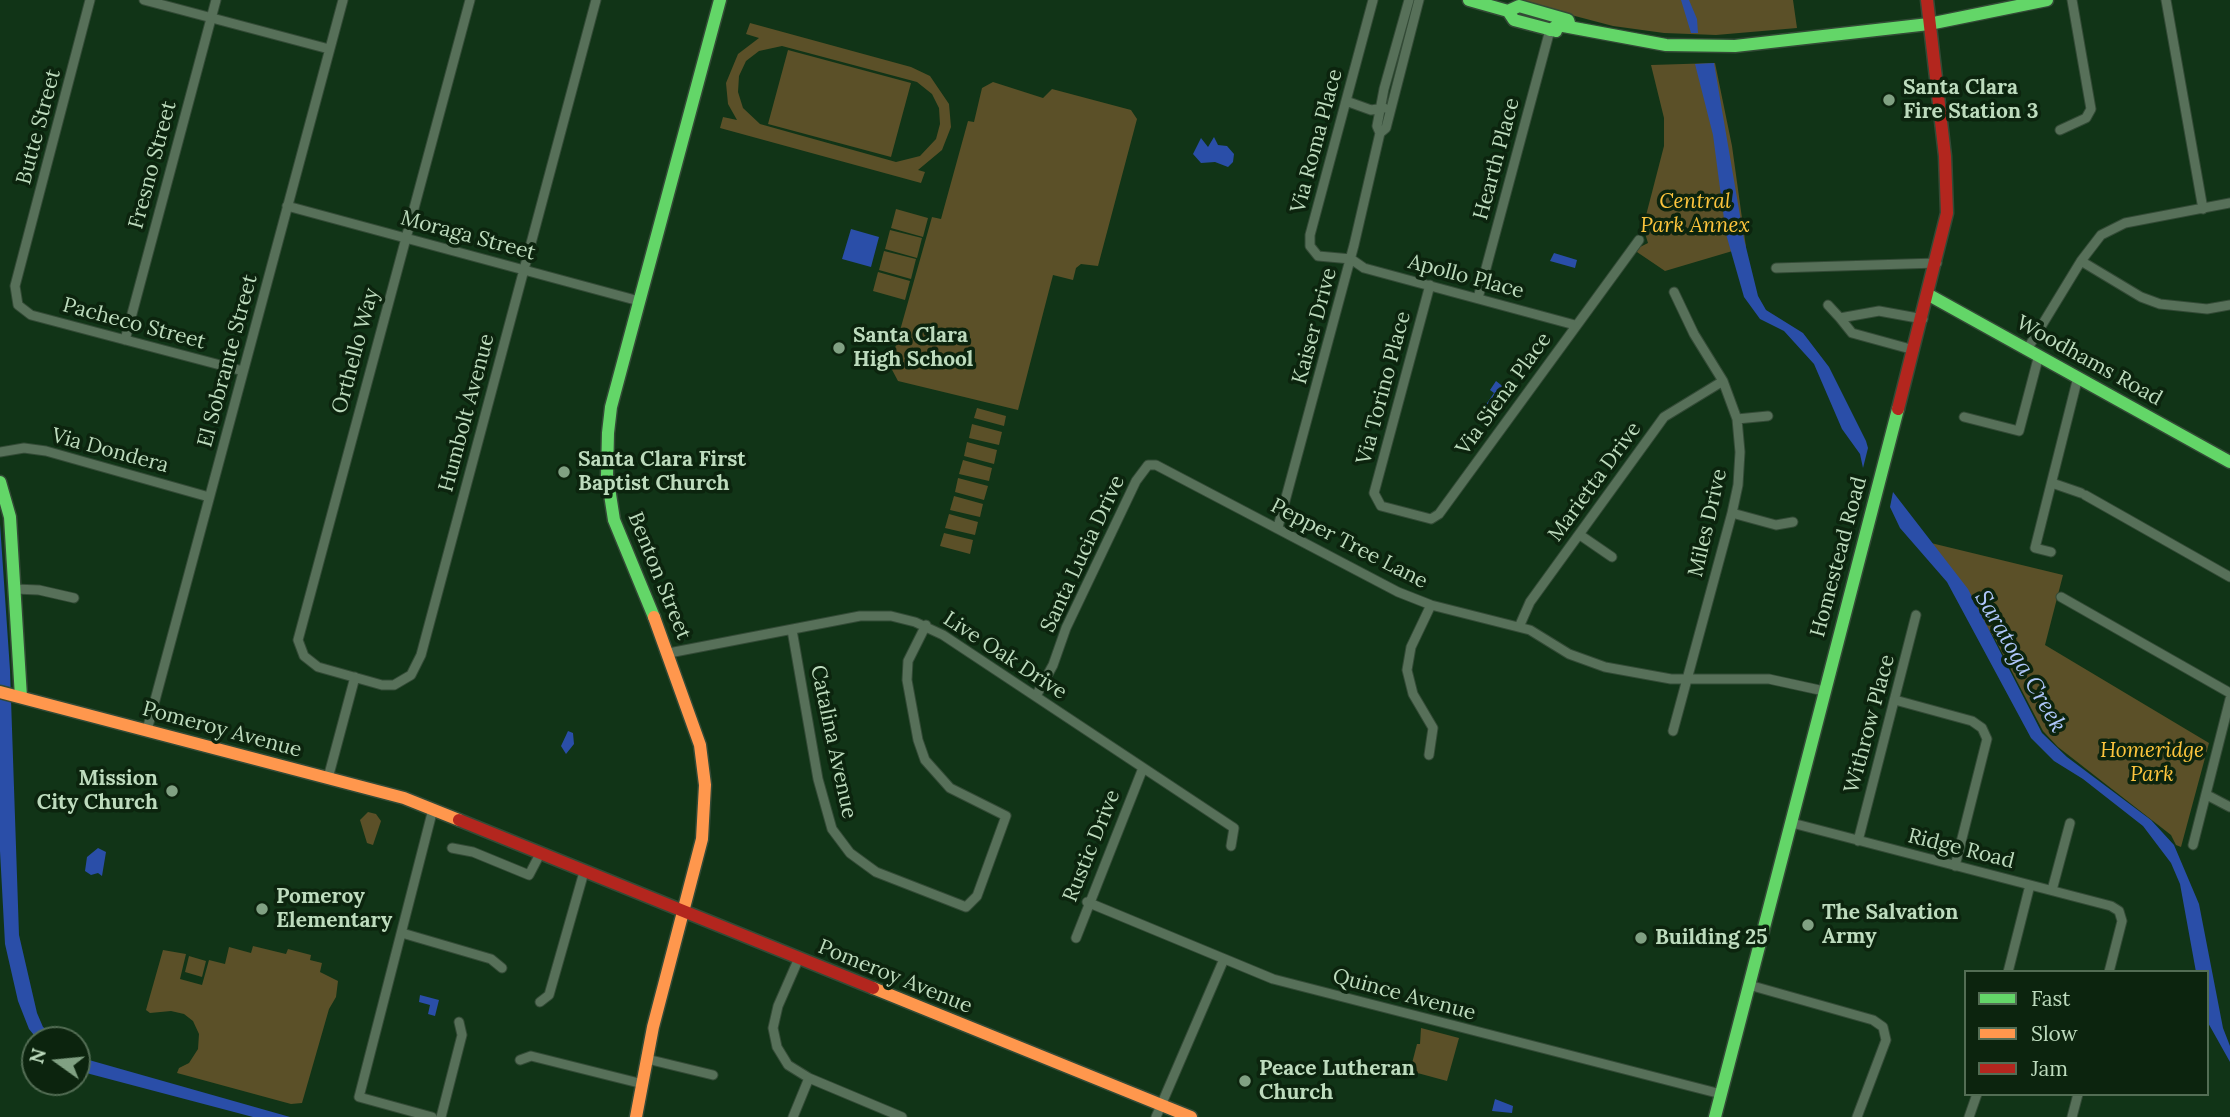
<!DOCTYPE html>
<style>
body{margin:0}
#map{position:relative;width:2230px;height:1117px;overflow:hidden;background:#113417;font-family:Lora,serif}
canvas{display:block}
.legend{position:absolute;left:1964px;top:970px;width:245px;height:126px;box-sizing:border-box;background:#0c240e;border:2px solid #536d54;margin:0;padding:9px 12px;list-style:none;font-size:21px;color:#bddbbd}
.legend li{display:flex;align-items:center;gap:14px;height:35px}
.legend b{width:35px;border:2px solid #536d54}
.north{position:absolute;left:21px;top:1026px;width:70px;height:70px;box-sizing:border-box;background:#0c240e;border:2px solid #536d54;border-radius:50%;rotate:285deg;font-size:19px;font-weight:700;line-height:28px;text-align:center;color:#bddbbd}
.north::after{content:'';display:block;margin:auto;width:24px;height:32px;background:#81a183;clip-path:polygon(50% 0,100% 100%,50% 72%,0 100%)}
</style>
<div id="map">
<canvas width="2230" height="1117"></canvas>
<ul class="legend">
<li><b style="height:9px;background:#63d668"></b>Fast</li>
<li><b style="height:9px;background:#ff974d"></b>Slow</li>
<li><b style="height:9px;background:#b3261e"></b>Jam</li>
</ul>
<div class="north">N</div>
</div>
<script>
const g = document.querySelector('canvas').getContext('2d');
g.lineJoin = 'round';
function fill(path, color) {
  g.fillStyle = color;
  g.fill(path, 'evenodd');
}
function shape(rows) {
  const path = new Path2D();
  for (const r of rows) {
    path.moveTo(r[0], r[1]);
    for (let i = 2; i < r.length; i += 2) path.lineTo(r[i], r[i + 1]);
  }
  return path;
}
function strokePath(path, color, width, dash) {
  g.strokeStyle = color;
  g.lineWidth = width;
  g.lineCap = dash ? 'butt' : 'round';
  g.setLineDash(dash || []);
  g.stroke(path);
}
function write(font, color, halo, rows, align = 'center') {
  g.font = font + ' Lora,serif';
  g.lineWidth = 7;
  g.setLineDash([]);
  g.textBaseline = 'middle';
  g.strokeStyle = halo;
  g.fillStyle = color;
  for (const [text, x, y, turn = 0] of rows) {
    g.save();
    g.translate(x, y);
    g.rotate((+turn || 0) * Math.PI / 180);
    g.textAlign = isNaN(turn) ? turn : align;
    if (halo) g.strokeText(text, 0, 0);
    g.fillText(text, 0, 0);
    g.restore();
  }
}
const green = shape([
 [1514,0,1793,0,1797,28,1716,35,1664,33,1613,26],
 [750,23,911,67,930,76,949,104,951,127,942,150,918,170,925,172,921,183,720,128,723,117,737,120,728,104,726,83,738,54,759,38,746,34],
 [782,46,917,82,932,94,939,108,940,124,936,139,920,156,896,162,760,124,743,108,738,92,739,76,746,61,759,51],
 [788,50,911,83,891,157,768,124],
 [1715,63,1732,146,1746,247,1665,271,1634,250,1648,243,1643,227,1664,146,1664,118,1651,65],
 [993,82,1043,98,1052,89,1131,110,1137,119,1098,266,1081,264,1076,268,1073,280,1053,275,1018,410,898,381,890,366,932,217,941,219,968,121,974,122,982,88],
 [896,209,928,218,923,237,891,228],
 [890,230,922,238,917,258,885,249],
 [884,251,916,259,911,279,879,270],
 [878,272,910,281,905,300,873,291],
 [977,408,1006,416,1004,426,974,418],
 [972,424,1002,432,999,445,969,438],
 [967,442,997,450,994,464,964,456],
 [963,460,992,468,989,481,959,474],
 [958,478,988,486,984,500,955,492],
 [954,496,983,504,980,517,950,510],
 [949,514,978,522,975,535,945,528],
 [944,533,973,540,970,554,940,546],
 [1931,543,2063,575,2045,645,2209,743,2181,847,2176,845,2171,835,2058,747,2043,731,1995,639],
 [1410,569,1425,576,1421,588,1404,581],
 [368,812,376,814,381,821,373,845,367,843,360,820],
 [253,946,286,954,288,949,311,955,310,960,322,963,320,972,338,981,336,997,329,1009,302,1103,291,1104,177,1073,179,1068,189,1063,198,1049,199,1034,193,1021,184,1014,171,1011,150,1013,146,1010,163,950,186,954,180,979,202,985,209,960,225,964,229,947,251,953],
 [189,956,206,961,202,977,185,972],
 [1421,1028,1459,1038,1447,1081,1410,1071,1417,1044,1420,1044]
]);
const water = shape([
 [1681,0,1689,0,1697,19,1698,33,1691,33],
 [1714,63,1744,239,1758,296,1766,310,1803,333,1829,367,1866,441,1868,448,1863,468,1860,454,1842,429,1814,364,1784,331,1760,319,1744,297,1726,234,1713,135,1695,64],
 [1214,137,1218,145,1227,146,1234,154,1233,162,1228,167,1215,162,1201,163,1193,154,1201,138,1208,147],
 [851,229,879,237,871,267,842,259],
 [1554,253,1577,260,1575,268,1550,261],
 [1496,381,1505,388,1489,409,1485,406,1494,393,1490,390],
 [1893,492,1968,589,2042,733,2067,757,2151,820,2174,845,2199,904,2223,1028,2230,1046,2230,1062,2207,1021,2207,972,2196,972,2180,884,2171,863,2143,826,2083,779,2054,761,2031,738,1947,582,1900,528,1890,507],
 [0,524,10,670,19,935,37,1013,43,1027,60,1040,38,1040,29,1029,18,1001,5,944,0,851],
 [568,731,573,733,574,744,566,754,561,746],
 [98,848,106,852,102,876,98,873,91,875,85,871,87,857],
 [420,995,439,1000,435,1016,428,1014,430,1005,419,1002],
 [77,1052,89,1060,290,1117,253,1117,90,1074,77,1069],
 [1495,1099,1513,1106,1512,1113,1492,1111]
]);
const street = shape([
 [90,0,15,286,18,305,31,315,243,371],
 [144,0,329,49],
 [470,0,298,640,304,656,318,667,382,685,394,685,411,675,421,655,596,0],
 [2166,0,2203,209],
 [1346,101,1371,110,1384,108],
 [2060,130,2086,118,2091,109,2072,0],
 [1380,133,1386,128,1419,0],
 [287,206,639,301],
 [1351,259,1318,256,1310,246,1310,235,1373,0],
 [1351,259,1364,268,1575,325],
 [2081,261,2141,297,2160,304,2207,309,2230,305],
 [1776,268,1937,263],
 [1430,285,1374,493,1381,506,1431,519,1439,514,1639,240],
 [1478,298,1550,30],
 [1828,305,1840,318],
 [125,340,216,0],
 [2028,348,2081,261,2101,235,2125,223,2230,203],
 [1914,350,1852,333,1840,318,1879,311,1923,319],
 [1964,417,2019,431,2039,355],
 [1737,419,1768,416],
 [0,452,24,448,46,451,209,497],
 [2052,483,2081,493],
 [2085,495,2230,577],
 [1732,513,1776,525,1793,522],
 [1278,527,1354,245,1380,133,1377,126,1384,89,1409,0],
 [1580,535,1612,557],
 [2051,552,2035,548,2078,377],
 [15,589,39,590,74,598],
 [2061,597,2230,693],
 [1519,627,1530,602,1664,417,1723,381],
 [792,630,818,779,832,829,850,853,876,872,966,907,977,896,1006,816,950,788,925,760,918,740,907,680,908,661,926,625],
 [669,653,860,616,891,616,915,622,943,635,1234,828,1231,846],
 [1036,696,1053,665,1066,628,1136,481,1148,465,1156,465,1398,592,1431,605,1530,630,1569,654,1605,667,1671,679,1769,679,1824,691],
 [1895,700,1972,721,1982,728,1987,739,1955,866],
 [147,730,343,0],
 [1673,731,1732,513,1738,485,1740,452,1737,419,1723,381,1694,334,1674,292],
 [1429,755,1433,728,1413,694,1407,670,1411,647,1431,605],
 [328,778,355,677],
 [2207,795,2230,807],
 [1792,823,2111,906,2119,911,2122,921,2109,972],
 [1858,841,1916,615],
 [2193,845,2230,699],
 [452,848,473,852,529,875,540,854],
 [2052,890,2070,823],
 [1087,902,1273,979,1721,1094],
 [402,933,491,959,502,968],
 [1076,938,1143,768],
 [799,958,778,1006,773,1028,777,1047,788,1065,809,1078,902,1117],
 [2008,972,2030,885],
 [1749,985,1873,1020,1883,1027,1886,1040,1857,1117],
 [540,1002,549,995,584,872],
 [647,1059,713,1075],
 [520,1060,531,1056,643,1084],
 [432,1117,359,1097,433,809],
 [441,1117,462,1035,459,1022],
 [793,1117,809,1078],
 [1156,1117,1224,959],
 [1969,1117,1977,1094],
 [2072,1117,2078,1094]
]);
const fast = shape([
 [1469,0,1508,11,1514,20,1556,31],
 [1508,11,1519,6,1568,20,1569,23],
 [1550,30,1558,25,1666,45,1735,46,1929,24,2047,0],
 [1929,295,2230,462],
 [0,482,10,517,21,697],
 [654,617,614,520,607,475,608,433,611,407,720,0],
 [1715,1117,1898,409]
]);
const slow = shape([
 [0,692,404,798,459,820],
 [873,988,1191,1117],
 [636,1117,653,1027,702,839,705,785,700,745,654,617]
]);
const jam = shape([
 [1898,409,1947,213,1945,156,1927,0],
 [459,820,873,988]
]);
const markers = [
 [1889,100,7,"#81a183"],
 [839,348,7,"#81a183"],
 [564,472,7,"#81a183"],
 [172,791,7,"#81a183"],
 [262,909,7,"#81a183"],
 [1808,925,7,"#81a183"],
 [1641,938,7,"#81a183"],
 [1245,1081,7,"#81a183"]
];
const poiNames = [
 ["Santa Clara",1903,88],
 ["Fire Station 3",1903,112],
 ["Santa Clara",853,336],
 ["High School",853,360],
 ["Santa Clara First",578,460],
 ["Baptist Church",578,484],
 ["Mission",158,779,"right"],
 ["City Church",158,803,"right"],
 ["Pomeroy",276,897],
 ["Elementary",276,921],
 ["The Salvation",1822,913],
 ["Army",1822,937],
 ["Building 25",1655,938],
 ["Peace Lutheran",1259,1069],
 ["Church",1259,1093]
];
const streetNames = [
 ["Butte Street",39,127,-75],
 ["Via Roma Place",1317,141,-75],
 ["Hearth Place",1497,159,-75],
 ["Fresno Street",153,165,-75],
 ["Moraga Street",468,236,15],
 ["Apollo Place",1466,277,15],
 ["Pacheco Street",134,324,15],
 ["Kaiser Drive",1315,326,-75],
 ["Orthello Way",356,351,-75],
 ["El Sobrante Street",228,361,-75],
 ["Woodhams Road",2089,361,29],
 ["Via Torino Place",1384,388,-75],
 ["Via Siena Place",1504,394,-54],
 ["Humbolt Avenue",467,413,-75],
 ["Via Dondera",110,451,15],
 ["Marietta Drive",1595,482,-54],
 ["Miles Drive",1708,523,-77],
 ["Pepper Tree Lane",1349,544,27],
 ["Santa Lucia Drive",1083,554,-65],
 ["Homestead Road",1839,557,-75],
 ["Benton Street",659,576,68],
 ["Live Oak Drive",1005,656,33],
 ["Withrow Place",1870,724,-75],
 ["Pomeroy Avenue",222,730,15],
 ["Catalina Avenue",833,742,78],
 ["Rustic Drive",1092,846,-68],
 ["Ridge Road",1961,849,14],
 ["Pomeroy Avenue",895,977,22],
 ["Quince Avenue",1404,995,15]
];
const parkNames = [
 ["Central",1695,202],
 ["Park Annex",1695,226],
 ["Homeridge",2152,751],
 ["Park",2152,775]
];
const waterNames = [
 ["Saratoga Creek",2020,662,60]
];
fill(green, '#5b5028');
fill(water, '#2a4ea8');
strokePath(street, '#334a36', 11);
strokePath(fast, '#334a36', 15);
strokePath(slow, '#334a36', 15);
strokePath(jam, '#334a36', 15);
strokePath(street, '#577059', 9);
strokePath(fast, '#63d668', 12);
strokePath(slow, '#ff974d', 12);
strokePath(jam, '#b3261e', 12);
for (const [x, y, r, color] of markers) {
  const dot = new Path2D();
  dot.arc(x, y, r, 0, 2 * Math.PI);
  g.fillStyle = color;
  g.fill(dot);
  strokePath(dot, '#0c240e', 2.5);
}
write('bold 21px', '#bddbbd', '#0c240e', poiNames, 'left');
write('21px', '#bddbbd', '#0c240e', streetNames);
write('italic 21px', '#fcc43d', '#0c240e', parkNames);
write('italic 23px', '#afc7fb', '#0c240e', waterNames);
</script>
